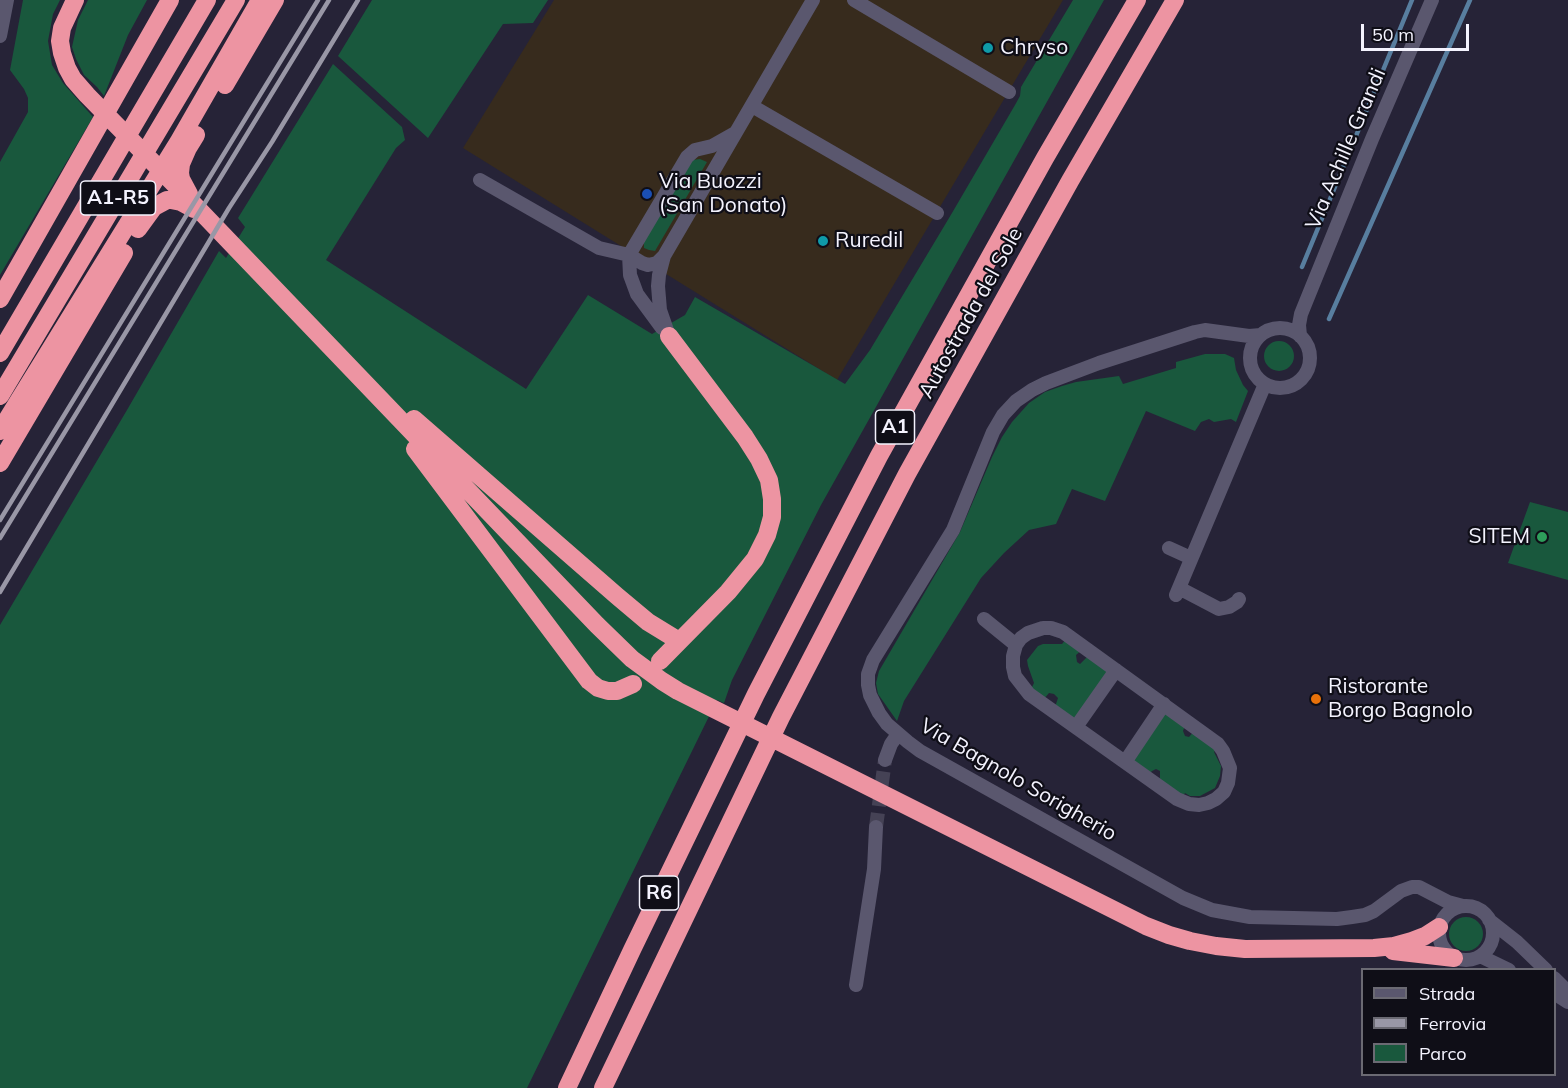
<!DOCTYPE html>
<style>
body{margin:0}
#map{position:relative;width:1568px;height:1088px;overflow:hidden;background:#262337;font-family:Mulish,sans-serif}
canvas{display:block}
.legend{position:absolute;left:1361px;top:968px;width:195px;height:108px;box-sizing:border-box;background:#0f0e17;border:2px solid #6b6a73;margin:0;padding:8px 10px;list-style:none;font-size:18px;color:#f4f3fe}
.legend li{display:flex;align-items:center;gap:12px;height:30px}
.legend b{width:30px;border:2px solid #6b6a73}
.scale{position:absolute;left:1361px;top:24px;width:108px;height:27px;box-sizing:border-box;border:3px solid #f4f3fe;border-top:0;padding-left:8px;font-size:18px;line-height:21px;white-space:nowrap;color:#f4f3fe;-webkit-text-stroke:4px #0f0e17;paint-order:stroke}
</style>
<div id="map">
<canvas width="1568" height="1088"></canvas>
<ul class="legend">
<li><b style="height:8px;background:#5a576e"></b>Strada</li>
<li><b style="height:8px;background:#9997a6"></b>Ferrovia</li>
<li><b style="height:16px;background:#19583d"></b>Parco</li>
</ul>
<div class="scale">50 m</div>
</div>
<script>
const g = document.querySelector('canvas').getContext('2d');
g.lineJoin = 'round';
function fill(path, color) {
  g.fillStyle = color;
  g.fill(path, 'evenodd');
}
function shape(rows) {
  const path = new Path2D();
  for (const r of rows) {
    if (r.length === 3) {
      path.moveTo(r[0] + r[2], r[1]);
      path.arc(r[0], r[1], r[2], 0, 2 * Math.PI);
      continue;
    }
    path.moveTo(r[0], r[1]);
    for (let i = 2; i < r.length; i += 2) path.lineTo(r[i], r[i + 1]);
  }
  return path;
}
function strokePath(path, color, width, dash) {
  g.strokeStyle = color;
  g.lineWidth = width;
  g.lineCap = dash ? 'butt' : 'round';
  g.setLineDash(dash || []);
  g.stroke(path);
}
function write(font, color, halo, rows, align = 'center') {
  g.font = font + ' Mulish,sans-serif';
  g.lineWidth = 4.5;
  g.setLineDash([]);
  g.textBaseline = 'middle';
  g.strokeStyle = halo;
  g.fillStyle = color;
  for (const [text, x, y, turn = 0] of rows) {
    g.save();
    g.translate(x, y);
    g.rotate((+turn || 0) * Math.PI / 180);
    g.textAlign = isNaN(turn) ? turn : align;
    if (halo) g.strokeText(text, 0, 0);
    g.fillText(text, 0, 0);
    g.restore();
  }
}
const industrial = shape([
 [554,0,1063,0,837,380,463,148]
]);
const green = shape([
 [23,0,60,0,53,14,48,41,52,65,63,83,93,117,0,275,0,162,28,112,28,98,24,89,10,70],
 [88,0,147,0,128,35,104,96,97,87,84,75,76,59,72,47,78,20],
 [372,0,548,0,533,23,503,24,428,138,338,56],
 [1073,0,1104,0,821,505,732,680,724,703,717,700,527,1088,0,1088,0,625,127,410,219,251,226,258,245,227,238,218,333,64,402,127,405,140,396,148,326,260,526,389,588,295,652,334,685,315,695,297,845,384,870,350,952,213,1015,105,1020,96,1021,87],
 [700,159,707,162,655,251,649,250,644,248,644,242,692,160],
 [1279,356,15],
 [1205,354,1225,354,1234,358,1236,370,1243,385,1248,391,1236,422,1231,419,1214,422,1209,419,1201,422,1195,431,1146,411,1105,501,1072,489,1056,524,1029,530,1004,553,981,578,914,685,904,701,897,721,878,694,876,683,879,671,960,532,992,457,1002,437,1012,422,1029,403,1045,392,1062,386,1076,382,1119,376,1123,384,1176,368,1176,362],
 [1530,502,1568,512,1568,580,1508,563],
 [1067,638,1083,649,1076,655,1077,662,1080,664,1089,655,1113,672,1075,723,1053,707,1056,704,1058,698,1054,694,1049,693,1043,700,1031,689,1034,683,1028,666,1027,660,1038,646,1043,644,1062,644],
 [1164,707,1186,723,1183,731,1185,736,1189,737,1195,730,1218,747,1214,752,1221,766,1220,776,1215,788,1200,796,1190,796,1185,793,1181,799,1159,781,1160,777,1160,771,1156,769,1152,771,1148,775,1127,761],
 [1466,934,17]
]);
const stream = shape([
 [1302,267,1412,0],
 [1329,319,1470,0]
]);
const minorTunnel = shape([
 [876,827,885,760]
]);
const minor = shape([
 [854,0,1009,92],
 [0,36,7,0],
 [752,106,937,213],
 [480,180,599,248,629,255,642,263,648,265,657,263,664,256],
 [662,328,637,294,630,275,629,255,687,157,695,150,712,146,735,133],
 [1280,358,30],
 [1261,335,1249,336,1205,330,1195,332,1099,363,1046,383,1032,390,1016,401,1003,415,993,432,953,530,873,660,868,674,868,685,870,695,879,713,887,724,908,742,920,751,1183,898,1212,910,1250,917,1337,919,1352,917,1365,915,1374,911,1401,891,1412,887,1419,887,1448,902,1463,906],
 [669,336,660,310,658,286,659,275,664,256,813,0],
 [1300,336,1299,325,1301,314,1372,139,1432,0],
 [1169,548,1191,558],
 [1179,588,1219,609,1229,607,1237,602,1239,599],
 [1176,595,1265,384],
 [984,619,1016,645],
 [1043,628,1051,628,1063,632,1218,744,1223,751,1230,768,1228,783,1224,792,1216,799,1208,803,1199,805,1189,804,1177,799,1029,694,1015,676,1013,667,1013,656,1016,645,1021,638,1028,633,1043,628],
 [1076,727,1116,670],
 [885,760,891,744,898,734],
 [1125,762,1164,704],
 [1466,933,27],
 [1489,920,1517,942,1546,970],
 [1480,956,1509,970],
 [1554,978,1568,992],
 [856,985,874,869,876,827],
 [1554,993,1568,1002]
]);
const highway = shape([
 [75,0,62,28,60,41,62,53,67,68,73,79,87,95,181,191,597,625,632,659,662,681,678,691,1146,926,1169,935,1190,941,1216,946,1245,949,1374,948,1394,946,1412,941,1425,936,1439,927],
 [225,85,275,0],
 [189,194,181,179,180,173,181,164,188,148,196,135],
 [138,229,154,207,167,200,171,200,181,202,194,209],
 [0,299,170,0],
 [0,353,207,0],
 [0,396,236,0],
 [414,419,617,596,648,622,679,641],
 [0,431,179,141,260,0],
 [415,449,589,681,598,688,608,691,617,691,633,684],
 [0,463,124,253],
 [660,661,728,592,755,559,767,535,772,517,772,499,769,480,759,459,745,437,669,336],
 [1393,951,1454,958],
 [567,1088,632,950,756,694,879,456,1045,158,1137,0],
 [603,1088,781,717,907,474,1070,181,1175,0]
]);
const rail = shape([
 [0,520,318,0],
 [0,538,329,0],
 [0,592,229,208,272,142,358,0]
]);
const markers = [
 [988,48,6,"#0f9aa8"],
 [647,194,6,"#1a4fb4"],
 [823,241,6,"#0f9aa8"],
 [1542,537,6,"#2e9e5b"],
 [1316,699,6,"#e8710a"]
];
const shields = [
 [118,198,75],
 [895,427,39],
 [659,893,39]
];
const shieldNames = [
 ["A1-R5",118,198],
 ["A1",895,427],
 ["R6",659,893]
];
const poiNames = [
 ["Chryso",1000,48],
 ["Via Buozzi",659,182],
 ["(San Donato)",659,206],
 ["Ruredil",835,241],
 ["SITEM",1530,537,"right"],
 ["Ristorante",1328,687],
 ["Borgo Bagnolo",1328,711]
];
const streetNames = [
 ["Via Achille Grandi",1346,149,-67],
 ["Autostrada del Sole",971,313,-61],
 ["Via Bagnolo Sorigherio",1018,780,30]
];
fill(industrial, '#372b1d');
fill(green, '#19583d');
strokePath(stream, '#587e9f', 4.5);
strokePath(minorTunnel, '#454255', 14, [14, 7]);
strokePath(minor, '#5a576e', 14);
strokePath(highway, '#ed94a2', 18);
strokePath(rail, '#9997a6', 4.5);
for (const [x, y, r, color] of markers) {
  const dot = new Path2D();
  dot.arc(x, y, r, 0, 2 * Math.PI);
  g.fillStyle = color;
  g.fill(dot);
  strokePath(dot, '#0f0e17', 2);
}
for (const [x, y, w] of shields) {
  const box = new Path2D();
  box.roundRect(x - w / 2, y - 17, w, 34, 4.5);
  g.fillStyle = '#0f0e17';
  g.fill(box);
  strokePath(box, '#f4f3fe', 1.5);
}
write('bold 20px', '#f4f3fe', null, shieldNames);
write('21px', '#f4f3fe', '#0f0e17', poiNames, 'left');
write('21px', '#f4f3fe', '#0f0e17', streetNames);
</script>
